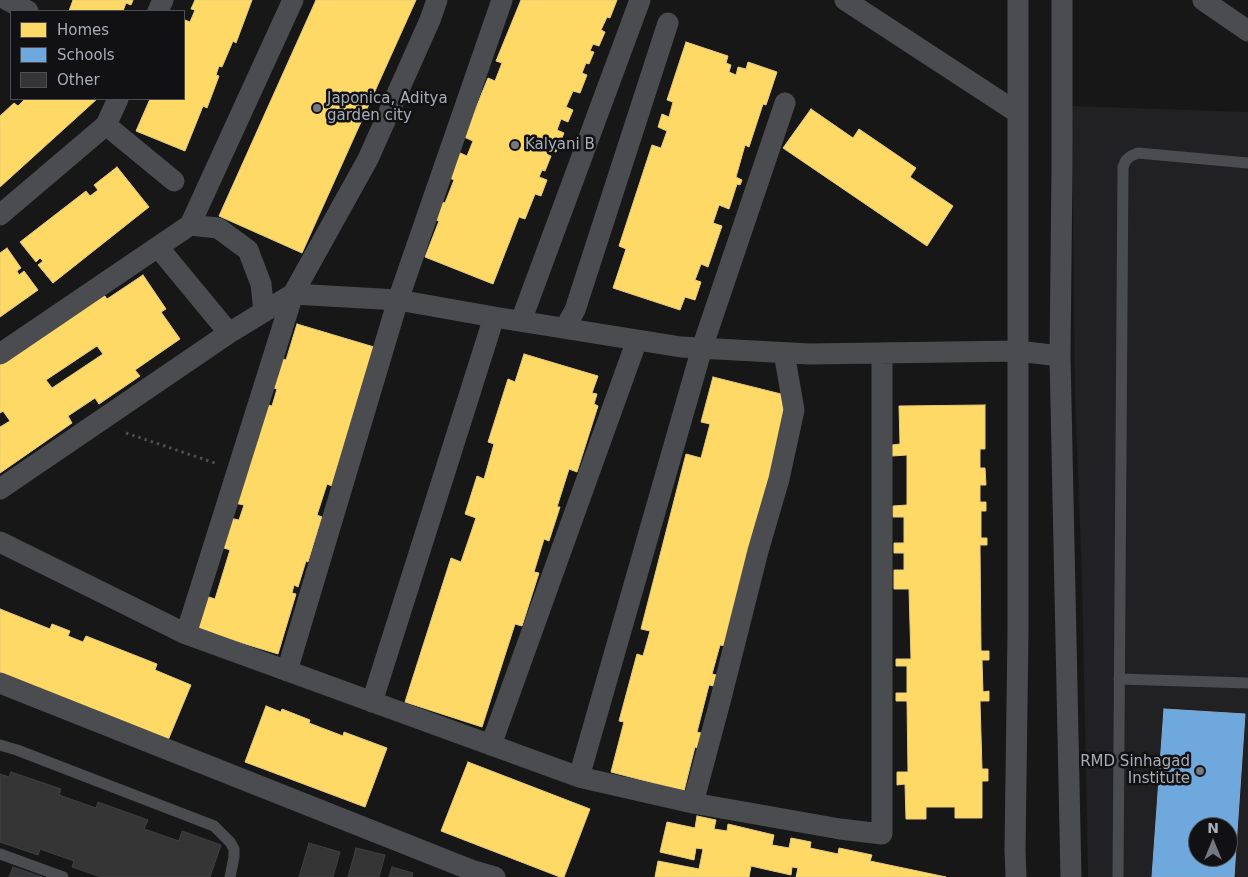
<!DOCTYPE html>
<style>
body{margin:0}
#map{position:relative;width:1248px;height:877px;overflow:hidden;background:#171717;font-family:"DejaVu Sans",sans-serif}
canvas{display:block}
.legend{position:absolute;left:10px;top:10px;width:175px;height:90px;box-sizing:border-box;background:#111113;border:1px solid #4d4f55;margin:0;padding:6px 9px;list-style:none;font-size:15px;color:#a8adb8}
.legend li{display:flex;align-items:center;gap:10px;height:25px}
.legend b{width:25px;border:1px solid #4d4f55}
.north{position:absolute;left:1188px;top:817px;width:50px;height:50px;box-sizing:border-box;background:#111113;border:1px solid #4d4f55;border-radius:50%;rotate:0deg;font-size:14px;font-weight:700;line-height:20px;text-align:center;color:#a8adb8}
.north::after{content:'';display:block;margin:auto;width:18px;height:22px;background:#757880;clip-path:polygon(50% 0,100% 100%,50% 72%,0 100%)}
</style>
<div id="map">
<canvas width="1248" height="877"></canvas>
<ul class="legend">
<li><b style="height:14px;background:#ffd966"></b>Homes</li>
<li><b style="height:14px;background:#6fa8dc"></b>Schools</li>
<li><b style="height:14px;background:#353536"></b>Other</li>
</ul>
<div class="north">N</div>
</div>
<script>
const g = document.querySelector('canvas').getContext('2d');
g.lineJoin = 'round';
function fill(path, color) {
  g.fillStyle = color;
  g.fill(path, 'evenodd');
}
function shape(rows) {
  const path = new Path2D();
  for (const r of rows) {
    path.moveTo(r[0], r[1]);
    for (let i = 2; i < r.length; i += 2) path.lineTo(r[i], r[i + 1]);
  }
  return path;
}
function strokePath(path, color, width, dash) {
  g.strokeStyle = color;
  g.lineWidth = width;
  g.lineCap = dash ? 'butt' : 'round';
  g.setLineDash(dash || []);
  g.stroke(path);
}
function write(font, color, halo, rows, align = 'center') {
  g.font = font + ' "DejaVu Sans",sans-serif';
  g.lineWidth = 5;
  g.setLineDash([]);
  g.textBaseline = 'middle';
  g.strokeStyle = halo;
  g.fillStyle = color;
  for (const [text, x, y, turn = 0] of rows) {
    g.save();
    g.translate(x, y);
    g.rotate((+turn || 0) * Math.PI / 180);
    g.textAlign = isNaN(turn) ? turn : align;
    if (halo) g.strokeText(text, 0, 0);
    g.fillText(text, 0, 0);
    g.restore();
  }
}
const built = shape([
 [1072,106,1248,112,1248,877,1088,877,1082,577,1075,394],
 [1198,827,1228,827,1228,857,1198,857]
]);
const homes = shape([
 [73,0,133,0,131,5,126,3,123,11,69,11,73,0],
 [195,0,252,0,236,43,233,41,222,67,219,66,216,75,219,76,207,108,203,106,185,151,136,131,150,99,184,99,184,23,185,20,190,22,195,10,191,9,195,0],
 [316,0,416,0,302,253,219,216,316,0],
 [521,0,617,0,610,18,607,17,601,30,605,32,599,46,593,44,590,51,594,52,589,64,586,63,582,73,587,75,580,93,573,91,566,107,573,110,568,122,561,119,557,130,564,133,556,152,551,150,548,155,551,156,545,171,542,170,539,177,547,180,541,196,535,194,525,219,519,217,493,284,425,257,439,221,431,218,438,200,445,203,454,180,448,177,458,152,467,156,473,141,464,137,488,78,495,81,502,63,496,61,521,0],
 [686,42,728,56,726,63,731,65,729,72,736,75,738,67,746,69,748,62,777,72,766,105,763,104,749,147,745,145,736,177,742,180,740,185,737,184,729,209,719,205,713,223,722,226,708,267,701,264,695,280,701,282,695,300,685,297,680,310,613,288,626,249,619,246,652,145,661,148,667,131,658,127,662,114,669,117,673,102,667,100,686,42],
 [25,99,97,99,0,187,0,116,14,103,18,106,25,99],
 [811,109,853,138,859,129,916,168,910,177,953,206,927,246,783,148,811,109],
 [117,167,149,207,53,283,38,265,43,261,40,258,36,262,20,242,86,191,90,196,98,190,94,185,117,167],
 [7,248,21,268,17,271,19,275,24,271,38,290,0,317,0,253,7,248],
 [143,275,166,309,161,312,180,339,135,370,140,376,99,404,95,398,68,416,72,423,0,473,0,427,10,421,3,411,0,413,0,363,102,292,107,299,143,275],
 [97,346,103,354,52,388,46,380,97,346],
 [297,324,374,347,332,486,327,484,317,515,322,517,308,562,306,561,298,587,294,585,292,593,296,594,278,654,196,629,206,596,215,599,230,550,221,547,229,518,239,520,244,505,234,503,265,404,272,406,277,389,270,387,279,357,286,360,297,324],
 [524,354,598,376,592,393,597,394,594,404,598,406,577,472,569,469,557,507,560,507,549,541,544,539,534,572,539,573,522,626,515,624,482,727,405,702,451,558,461,562,476,518,465,514,477,476,484,479,494,444,488,442,508,379,515,382,524,354],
 [713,377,789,396,759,538,731,647,720,645,712,674,721,676,718,687,709,685,697,732,705,734,702,749,695,747,684,791,611,772,624,722,619,721,637,654,643,656,650,631,641,629,686,454,701,458,710,424,701,422,713,377],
 [985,405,985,449,980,449,980,468,985,468,986,485,980,485,980,502,986,502,986,511,981,511,981,538,987,538,987,545,980,545,981,651,989,651,989,660,982,660,983,692,989,691,989,701,980,701,982,769,988,769,988,781,982,781,982,818,955,818,955,807,926,807,926,819,906,819,905,784,897,785,897,772,908,772,907,701,896,701,896,693,907,693,907,666,896,666,896,659,911,659,909,589,894,589,894,570,904,570,904,553,894,553,894,543,904,543,904,517,893,517,893,506,907,505,907,455,892,456,892,445,900,444,899,406,985,405],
 [0,609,50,629,52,624,70,631,68,636,83,642,86,636,157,664,155,670,191,685,166,745,0,679,0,609],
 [266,706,281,712,282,709,310,720,309,723,343,736,344,732,387,748,365,807,245,762,266,706],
 [468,762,590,809,564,877,560,877,441,831,468,762],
 [697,816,716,820,714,829,727,831,728,824,774,835,772,845,789,848,791,838,811,842,810,848,838,854,839,848,872,855,870,861,946,877,796,877,798,868,792,867,791,875,751,866,749,877,655,877,658,861,699,869,703,849,696,848,694,860,660,852,667,822,695,828,697,816]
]);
const schools = shape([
 [1164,709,1245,714,1234,877,1152,877,1164,709],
 [1198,827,1228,827,1228,857,1198,857,1198,827]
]);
const building = shape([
 [11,772,61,789,59,795,96,808,98,802,148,820,144,829,179,841,182,831,221,845,210,877,101,877,72,867,74,861,40,849,38,855,0,842,0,774,9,777,11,772],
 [309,843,340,852,333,877,299,877,309,843],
 [356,848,385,855,379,877,348,877,356,848],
 [13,867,42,877,9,877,13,867],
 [392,867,413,873,412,877,389,877,392,867]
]);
const path = shape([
 [126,433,215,463]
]);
const service = shape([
 [1119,679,1248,683],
 [0,745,17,750,214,826,230,842,234,849,234,857,230,877],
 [0,854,63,877],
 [1118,877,1123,167,1126,160,1131,156,1138,153,1248,163]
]);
const minor = shape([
 [7,0,28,11],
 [845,0,1018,113],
 [1062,0,1062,169,1060,356,1071,877],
 [1203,0,1248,31],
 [158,11,163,0],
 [106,125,174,181],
 [0,215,106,125,118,99],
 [190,225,218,228,248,250,261,284,264,312],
 [158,247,229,333],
 [521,321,640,0],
 [565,328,575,310,668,23],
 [0,354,190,225,293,0],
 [0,489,229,333,293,294,398,300,494,317,681,347,809,354,1018,351,1060,356],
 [0,542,186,634,579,777,693,803,840,829,882,834,882,354],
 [186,634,293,294,368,159,430,20,437,0],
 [287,671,398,300,502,0],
 [0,683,471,870,495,877],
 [372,702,494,317],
 [491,745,637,340],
 [579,777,702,348,785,103],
 [693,803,721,698,758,551,779,479,794,410,784,353],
 [1016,877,1015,850,1018,632,1018,0]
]);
const markers = [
 [317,108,5,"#757880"],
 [515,145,5,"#757880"],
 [1200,771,5,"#757880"]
];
const poiNames = [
 ["Japonica, Aditya",327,99],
 ["garden city",327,116],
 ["Kalyani B",525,145],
 ["RMD Sinhagad",1190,762,"right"],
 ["Institute",1190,779,"right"]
];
fill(built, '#212123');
fill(homes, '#ffd966');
strokePath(homes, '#e5cc7f', 1);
fill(schools, '#6fa8dc');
strokePath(schools, '#80aad1', 1);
fill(building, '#353536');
strokePath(building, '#3f4043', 1);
strokePath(path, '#4d4e52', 3, [2.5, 4]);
strokePath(service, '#4b4c50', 11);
strokePath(minor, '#4b4c50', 21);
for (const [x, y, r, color] of markers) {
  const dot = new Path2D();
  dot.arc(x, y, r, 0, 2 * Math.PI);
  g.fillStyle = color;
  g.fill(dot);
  strokePath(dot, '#111113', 2);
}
write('15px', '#a8adb8', '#111113', poiNames, 'left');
</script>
